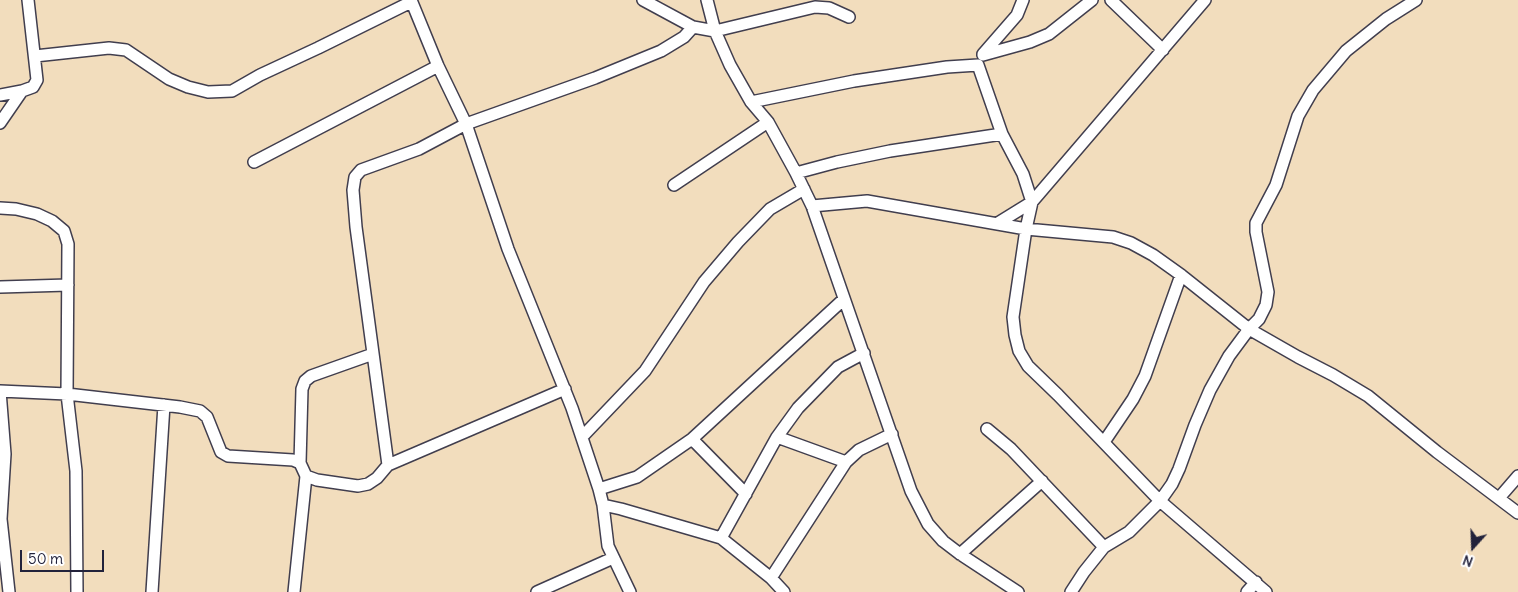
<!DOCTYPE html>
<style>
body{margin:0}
#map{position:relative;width:1518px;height:592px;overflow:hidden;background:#f2ddbd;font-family:Delius,sans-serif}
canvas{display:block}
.north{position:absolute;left:1448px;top:522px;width:50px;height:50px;-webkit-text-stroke:4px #fff;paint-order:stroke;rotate:200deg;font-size:14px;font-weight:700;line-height:20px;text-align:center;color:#22223b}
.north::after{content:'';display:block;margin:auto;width:18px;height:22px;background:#22223b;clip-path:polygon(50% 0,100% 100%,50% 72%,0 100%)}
.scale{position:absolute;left:20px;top:550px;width:84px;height:22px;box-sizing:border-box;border:2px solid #22223b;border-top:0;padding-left:6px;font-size:15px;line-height:18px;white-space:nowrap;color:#22223b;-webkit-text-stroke:4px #fff;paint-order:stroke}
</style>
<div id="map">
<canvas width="1518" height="592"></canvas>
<div class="north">N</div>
<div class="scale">50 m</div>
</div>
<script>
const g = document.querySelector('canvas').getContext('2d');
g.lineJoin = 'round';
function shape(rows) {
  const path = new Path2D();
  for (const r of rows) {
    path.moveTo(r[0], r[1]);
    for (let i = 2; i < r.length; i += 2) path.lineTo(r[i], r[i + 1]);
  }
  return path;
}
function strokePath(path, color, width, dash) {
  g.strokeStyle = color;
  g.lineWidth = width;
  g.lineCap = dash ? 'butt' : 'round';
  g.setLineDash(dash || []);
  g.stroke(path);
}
const minor = shape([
 [411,0,438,66,466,124,508,249,572,408,599,489,603,505,621,509,721,538,771,578,784,592],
 [643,0,693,27,715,31,815,7,829,8,849,17],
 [707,0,715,31,730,65,751,102,768,122,796,173,812,206,911,491,928,524,943,541,960,554,1018,592],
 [1111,0,1163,50],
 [983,54,1017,15,1023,0],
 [983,55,1030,42,1049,34,1092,0],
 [35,56,109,48,126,50,169,79,188,87,208,92,232,91,260,75,318,48,411,2],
 [0,95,22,91,33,87,37,80,28,0],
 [751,102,854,81,947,67,978,65,1002,134,1023,174,1032,202,1026,229,1013,317,1015,335,1019,351,1028,366,1058,395,1160,501,1266,592],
 [0,123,22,91],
 [254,162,438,66],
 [796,173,837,162,890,151,1002,134],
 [674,185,768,122],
 [812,206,867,201,1026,229,1113,237,1131,243,1153,255,1181,275,1249,329,1298,357,1333,375,1368,396,1437,452,1518,513],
 [0,208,16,209,37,214,52,221,64,231,68,244,67,394,76,471,77,592],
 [998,223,1032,202,1205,0],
 [0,287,68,285],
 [0,391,67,394,180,407,200,411,207,417,221,452,228,456,293,460,300,463,306,476,317,480,358,486,368,484,377,478,388,465,565,389],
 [0,391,5,454,1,519,9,592],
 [987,429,1011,449,1104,547],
 [582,437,645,371,704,282,738,242,770,209,804,189],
 [777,437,846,462],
 [692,439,746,494],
 [1104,442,1133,399,1145,376,1181,275],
 [300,463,302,389,305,381,311,376,373,354],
 [388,465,356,227,353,190,355,177,361,170,419,149,466,124,595,78,661,51,684,37,693,27],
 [599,489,637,477,692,439,844,299],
 [1499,498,1518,476],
 [603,505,608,546,630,592],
 [721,538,777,437,798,408,838,367,864,353],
 [960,554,1042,481],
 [771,578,846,462,859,450,892,434],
 [152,592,164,405],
 [294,592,306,476],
 [537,592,613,558],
 [1071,592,1084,572,1104,547,1129,532,1160,501,1172,484,1179,469,1195,425,1210,390,1229,356,1249,329,1259,319,1266,305,1268,292,1256,232,1256,223,1276,185,1298,116,1313,90,1346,51,1386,19,1416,0],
 [1247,592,1256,582]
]);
strokePath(minor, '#413e4e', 14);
strokePath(minor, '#fff', 11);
</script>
